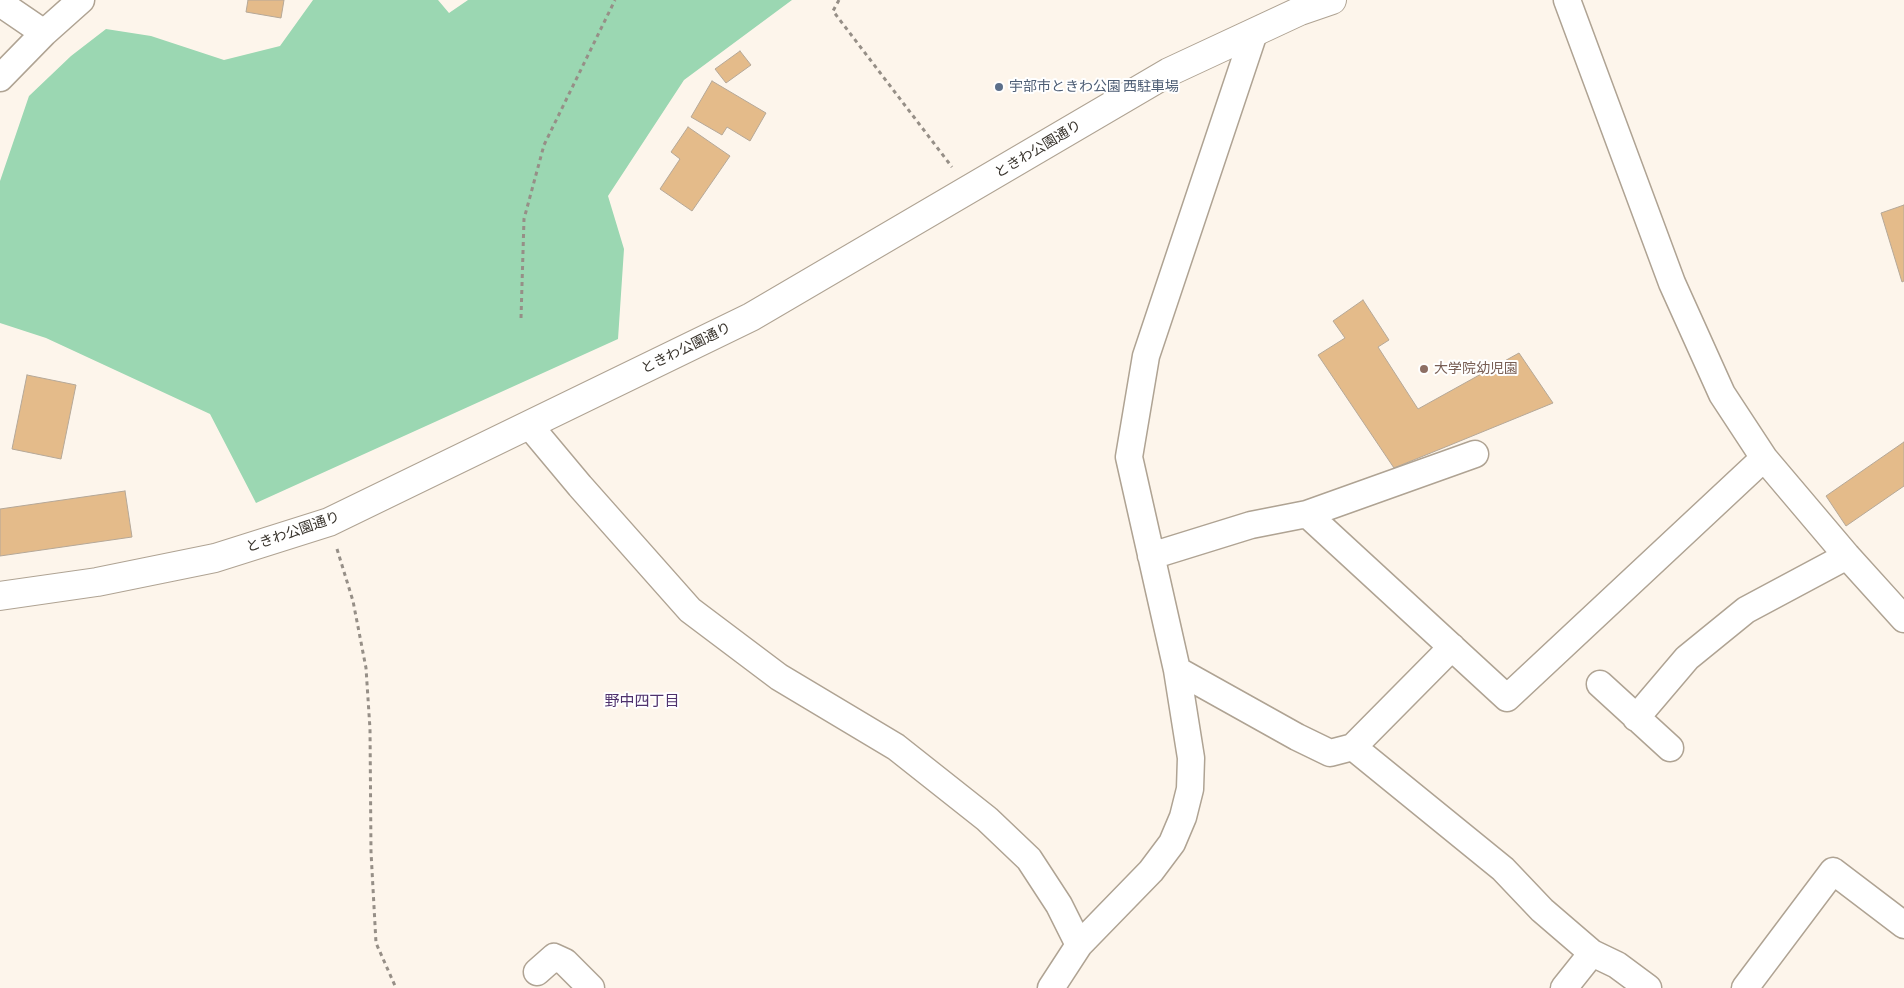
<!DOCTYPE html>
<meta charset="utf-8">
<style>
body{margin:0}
canvas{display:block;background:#fdf5eb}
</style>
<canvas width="1904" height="988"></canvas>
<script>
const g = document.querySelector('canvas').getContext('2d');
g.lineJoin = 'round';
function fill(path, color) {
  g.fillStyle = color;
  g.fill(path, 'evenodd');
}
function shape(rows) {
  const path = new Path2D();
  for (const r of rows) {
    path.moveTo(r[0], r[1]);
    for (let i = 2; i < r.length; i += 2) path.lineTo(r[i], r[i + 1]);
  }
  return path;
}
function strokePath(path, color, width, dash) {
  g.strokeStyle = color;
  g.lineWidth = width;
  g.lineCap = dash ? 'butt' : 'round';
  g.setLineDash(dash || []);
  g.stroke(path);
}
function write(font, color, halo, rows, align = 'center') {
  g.font = font + ' "Asap Condensed","Noto Sans JP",sans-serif';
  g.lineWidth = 4;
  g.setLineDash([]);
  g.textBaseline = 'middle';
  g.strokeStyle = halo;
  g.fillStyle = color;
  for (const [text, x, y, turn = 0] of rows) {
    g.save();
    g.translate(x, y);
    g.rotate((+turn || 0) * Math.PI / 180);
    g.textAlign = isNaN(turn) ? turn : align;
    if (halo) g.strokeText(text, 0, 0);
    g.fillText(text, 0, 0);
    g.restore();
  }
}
const forest = shape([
 [313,0,438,0,449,13,468,0,792,0,684,80,608,196,624,249,618,339,256,503,210,414,46,338,0,323,0,181,29,96,71,56,106,29,151,36,224,60,280,46]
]);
const building = shape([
 [248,0,284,0,281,18,246,12,248,0],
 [740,51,751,65,726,83,715,69,740,51],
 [712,81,766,113,750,141,727,127,722,135,691,117,712,81],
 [688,127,730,156,692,211,660,189,680,159,671,152,688,127],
 [1904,205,1904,281,1902,282,1881,213,1904,205],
 [1363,300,1389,340,1378,347,1418,409,1519,353,1553,403,1394,468,1318,355,1345,338,1333,321,1363,300],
 [27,375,76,385,61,459,12,449,27,375],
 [1904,442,1904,486,1846,526,1826,496,1904,442],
 [125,491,132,537,0,556,0,509,125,491]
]);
const path = shape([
 [839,0,833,11,952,167],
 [521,318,524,219,544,145,615,0],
 [337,549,353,601,366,668,370,729,371,852,376,943,396,988]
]);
const minor = shape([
 [1567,0,1672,283,1722,394,1764,458,1847,556,1904,619],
 [0,3,44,33],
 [0,78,44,33,81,0],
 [529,425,580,486,690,610,779,677,896,747,987,819,1029,859,1059,905,1079,945],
 [1307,514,1507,698,1764,458],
 [1151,556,1251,525,1307,514,1475,454],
 [1177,670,1297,737,1330,753,1353,747,1452,647],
 [1600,684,1670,748],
 [1636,718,1687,658,1746,610,1847,556],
 [1353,747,1503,869,1542,910,1592,953,1617,965,1648,988],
 [537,972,554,957,565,962,591,988],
 [1051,988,1079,945,1151,871,1172,843,1183,817,1190,789,1191,758,1177,670,1129,457,1146,356,1254,33],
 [1564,988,1592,953],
 [1745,988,1833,871,1904,925]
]);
const tertiary = shape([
 [0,596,97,582,215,558,329,522,751,317,1169,72,1300,11,1332,0]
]);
const markers = [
 [999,87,5,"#5c6f8a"],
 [1424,369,5,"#8d6e63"]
];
const serviceNames = [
 ["宇部市ときわ公園 西駐車場",1009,87]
];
const streetNames = [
 ["ときわ公園通り",1038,149,-31],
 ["ときわ公園通り",686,348,-26],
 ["ときわ公園通り",293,532,-19]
];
const educationNames = [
 ["大学院幼児園",1434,369]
];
const neighbourhoodNames = [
 ["野中四丁目",642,701]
];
fill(forest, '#9bd7b2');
fill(building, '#e4bb8a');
strokePath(building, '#b5a898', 1);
strokePath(minor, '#afa393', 29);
strokePath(tertiary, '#afa393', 30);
strokePath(path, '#968f87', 3, [4, 4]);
strokePath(minor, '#fff', 26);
strokePath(tertiary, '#fff', 28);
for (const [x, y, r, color] of markers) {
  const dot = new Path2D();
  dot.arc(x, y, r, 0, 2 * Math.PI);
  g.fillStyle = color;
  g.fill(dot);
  strokePath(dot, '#fff', 2);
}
write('14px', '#4e5e75', '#fff', serviceNames, 'left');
write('14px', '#38332c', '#fff', streetNames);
write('14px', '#785e54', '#fff', educationNames, 'left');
write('15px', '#4f326d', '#fff', neighbourhoodNames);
</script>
